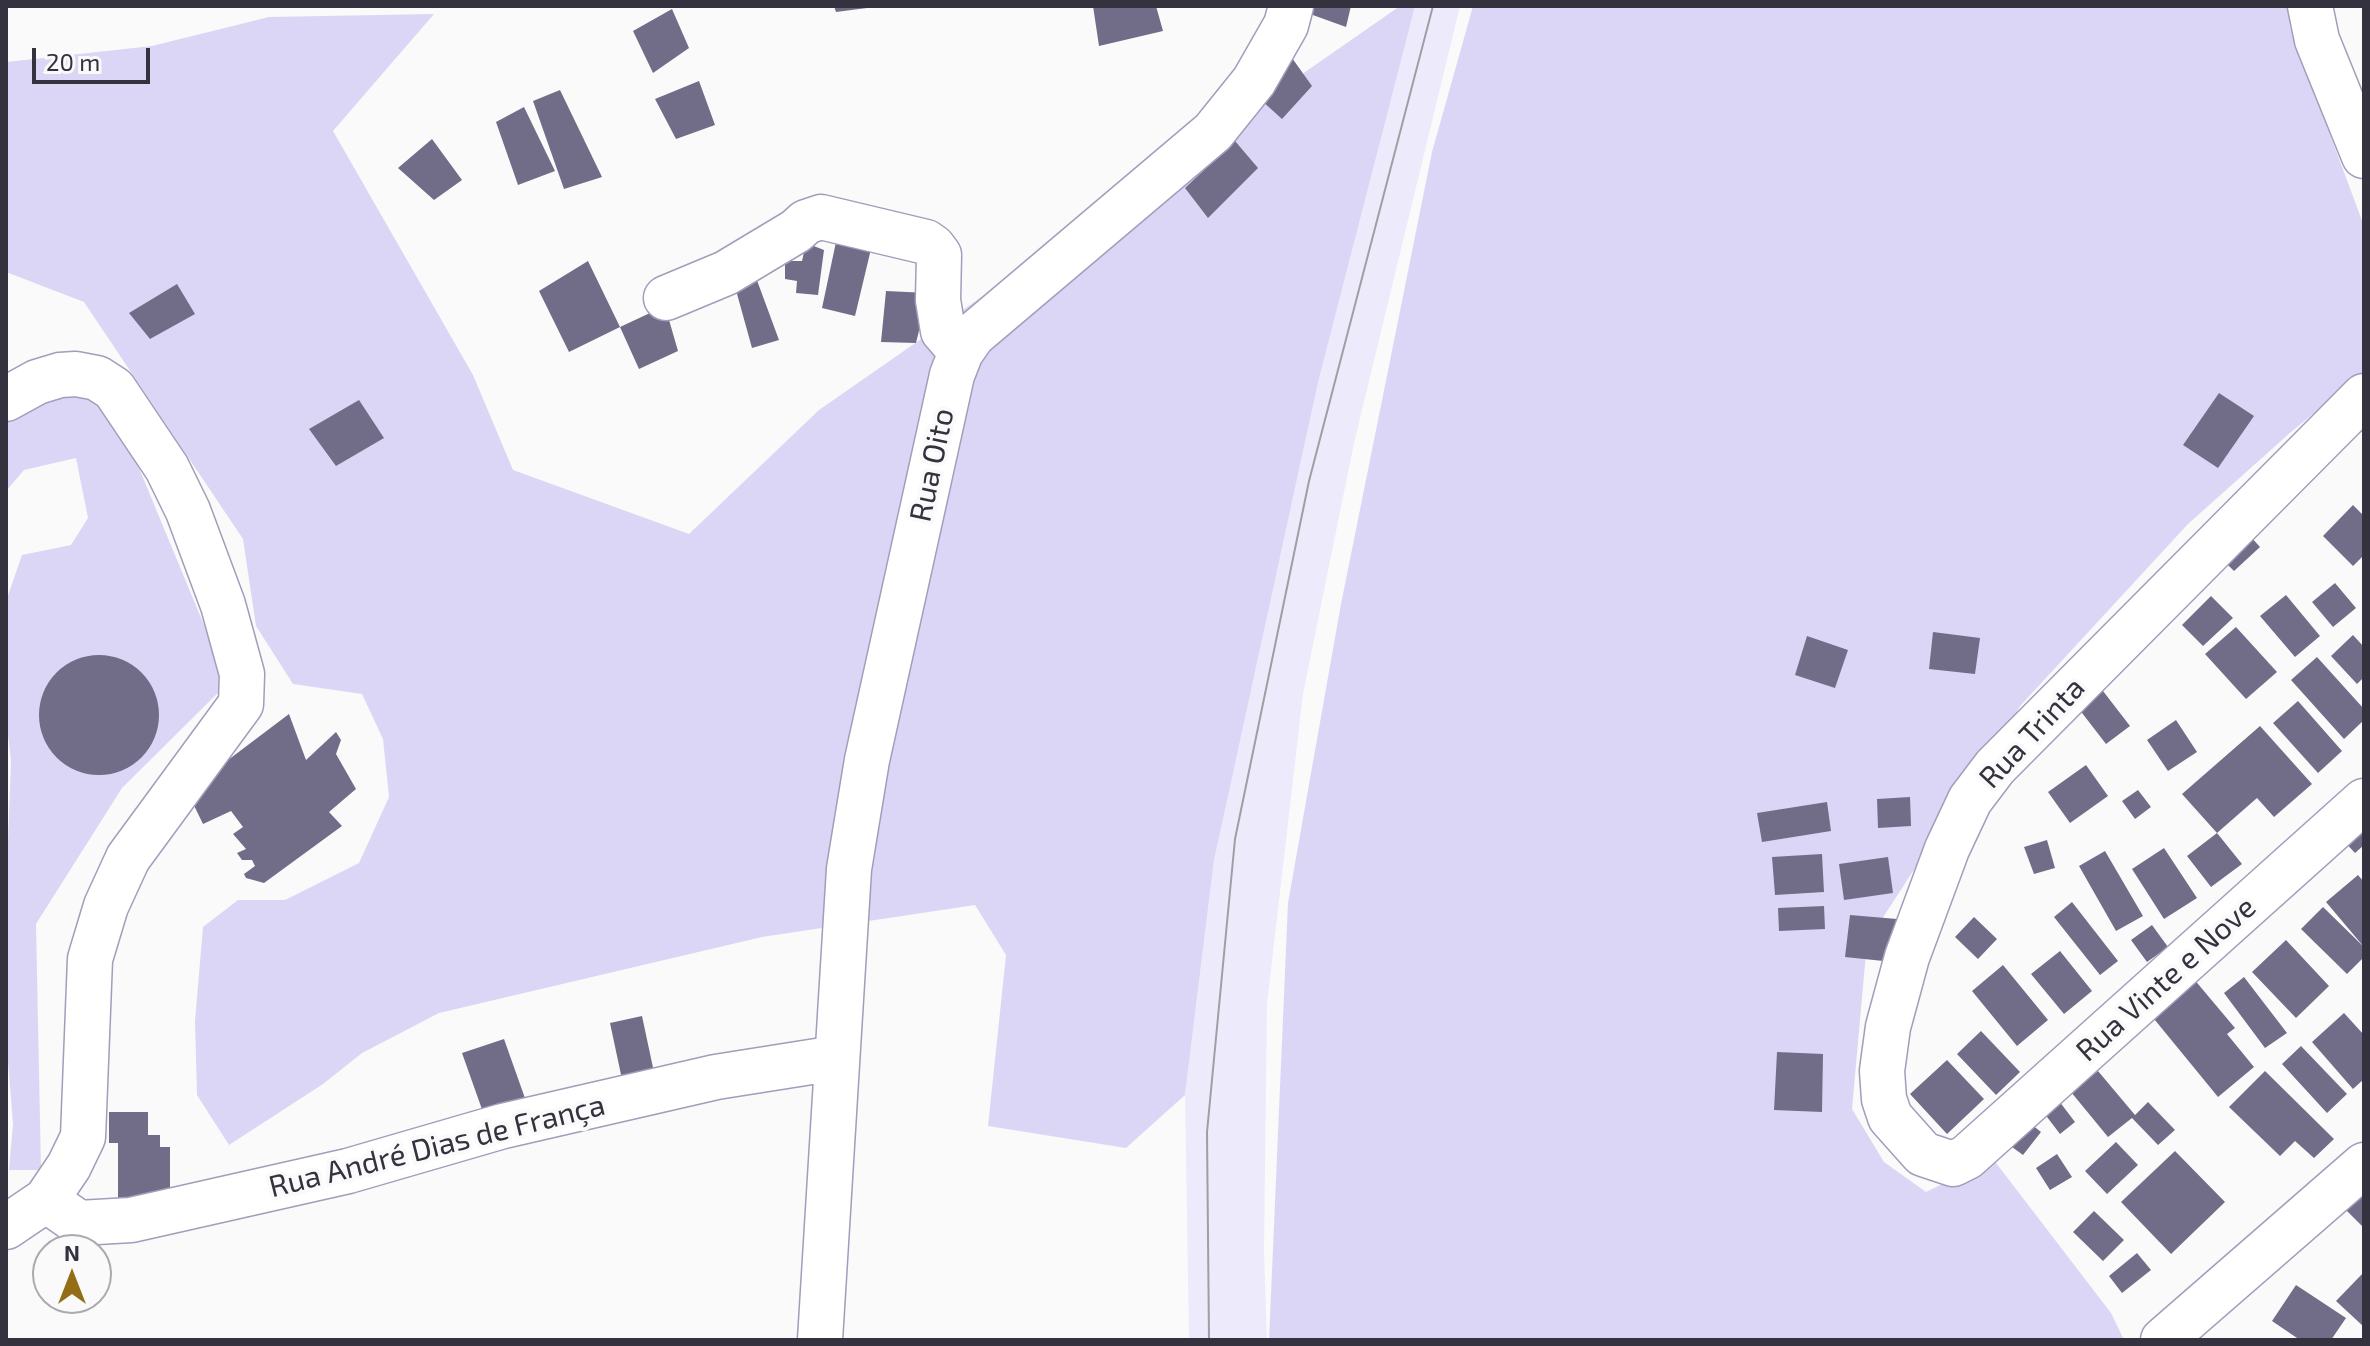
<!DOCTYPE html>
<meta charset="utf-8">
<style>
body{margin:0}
#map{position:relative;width:2370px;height:1346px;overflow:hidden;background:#fafafa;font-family:"Exo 2",sans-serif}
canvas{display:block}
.frame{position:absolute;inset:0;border:8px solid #34323e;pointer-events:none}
.north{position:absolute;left:32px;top:1234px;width:80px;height:80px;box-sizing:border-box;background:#fafafa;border:2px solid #abaaaf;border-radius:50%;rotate:0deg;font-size:22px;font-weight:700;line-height:32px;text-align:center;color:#34323e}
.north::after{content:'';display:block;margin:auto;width:28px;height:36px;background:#946e17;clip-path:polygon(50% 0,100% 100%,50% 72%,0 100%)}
.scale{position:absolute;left:32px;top:48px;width:118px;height:36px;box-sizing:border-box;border:4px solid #34323e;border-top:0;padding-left:10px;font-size:24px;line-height:28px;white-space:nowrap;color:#34323e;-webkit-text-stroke:6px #fafafa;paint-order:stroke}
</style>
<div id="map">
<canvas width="2370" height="1346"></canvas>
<div class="frame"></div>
<div class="north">N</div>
<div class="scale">20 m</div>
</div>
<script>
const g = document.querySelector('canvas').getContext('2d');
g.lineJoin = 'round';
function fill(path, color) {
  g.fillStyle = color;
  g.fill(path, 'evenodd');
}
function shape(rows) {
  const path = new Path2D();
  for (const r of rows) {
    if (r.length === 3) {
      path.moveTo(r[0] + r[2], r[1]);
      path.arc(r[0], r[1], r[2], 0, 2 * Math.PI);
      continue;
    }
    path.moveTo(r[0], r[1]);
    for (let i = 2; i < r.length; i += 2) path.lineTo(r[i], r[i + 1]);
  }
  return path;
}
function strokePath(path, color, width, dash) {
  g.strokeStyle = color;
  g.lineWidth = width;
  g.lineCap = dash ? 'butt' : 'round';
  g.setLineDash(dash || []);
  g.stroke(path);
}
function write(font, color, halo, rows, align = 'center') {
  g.font = font + ' "Exo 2",sans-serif';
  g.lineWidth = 8;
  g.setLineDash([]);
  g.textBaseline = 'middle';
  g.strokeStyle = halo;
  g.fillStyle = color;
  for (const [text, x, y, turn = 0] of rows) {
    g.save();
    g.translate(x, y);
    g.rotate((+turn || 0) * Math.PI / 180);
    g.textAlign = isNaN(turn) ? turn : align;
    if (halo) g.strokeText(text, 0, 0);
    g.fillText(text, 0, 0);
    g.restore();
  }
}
const built = shape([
 [1406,6,1460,6,1354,443,1303,694,1267,1004,1264,1249,1267,1340,1189,1340,1185,1095,1214,860,1262,591]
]);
const green = shape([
 [1400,6,1415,6,1318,382,1214,860,1185,1095,1126,1148,988,1126,1006,955,975,905,762,937,439,1013,362,1053,323,1084,229,1145,197,1095,195,1021,203,927,238,900,285,900,359,863,389,797,383,739,362,694,293,684,256,626,243,539,84,302,6,272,6,62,152,46,269,17,434,14,333,131,473,375,513,470,689,534,819,410],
 [1473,6,2288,6,2290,27,2364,226,2364,372,2291,432,2188,524,2021,705,1867,942,1852,1109,1884,1162,1926,1192,1993,1159,2111,1313,2124,1340,1269,1340,1288,903,1341,604,1432,152],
 [84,382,134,456,228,683,122,788,36,924,41,1170,9,1170,13,1124,6,1036,6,896,11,761,6,718,6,601,22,555,71,545,88,518,76,458,24,470,6,491,6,423]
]);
const building = shape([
 [834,6,866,6,867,8,836,12],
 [1093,6,1156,6,1163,31,1099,46],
 [1311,6,1351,6,1346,27,1310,14],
 [672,9,689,48,653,73,633,31],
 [1292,58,1312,86,1282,119,1260,99],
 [699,81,715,125,676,139,655,99],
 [560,90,602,177,564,189,533,101],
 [524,107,555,171,518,185,496,122],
 [432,139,462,180,434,200,398,168],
 [1235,141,1258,168,1208,218,1185,188],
 [836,242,871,249,855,316,822,308],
 [806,243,824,250,818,295,796,293,797,281,785,279,785,261,802,261],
 [588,261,620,327,569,352,539,291],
 [755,275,779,340,752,348,734,283],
 [177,284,195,314,150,339,129,313],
 [886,291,928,293,916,343,881,342],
 [665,306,678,351,639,369,620,327],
 [2219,393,2254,416,2218,468,2183,445],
 [359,400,384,438,336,466,309,429],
 [2353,505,2364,516,2364,555,2353,566,2323,536],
 [2250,536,2260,547,2234,571,2224,561],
 [2335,583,2356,608,2333,627,2312,602],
 [2286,595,2320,636,2295,657,2260,616],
 [2211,596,2233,618,2203,646,2182,625],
 [2236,627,2277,672,2246,699,2205,654],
 [1933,632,1980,638,1975,674,1929,669],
 [2353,635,2364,647,2364,677,2357,684,2331,656],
 [1807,636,1848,650,1835,688,1795,675],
 [99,715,60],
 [2317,657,2364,709,2364,720,2344,739,2291,680],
 [2103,691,2130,726,2106,744,2079,709],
 [2298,701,2342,751,2318,773,2273,723],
 [289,714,306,760,336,732,341,740,336,754,356,789,329,812,342,826,264,883,246,878,244,874,255,866,252,860,242,860,237,853,246,849,233,834,243,827,231,811,203,824,187,791],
 [2176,720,2197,752,2168,771,2147,740],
 [2260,726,2312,784,2274,817,2257,798,2217,833,2242,864,2211,887,2187,856,2217,833,2182,794],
 [2086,765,2108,796,2070,823,2048,792],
 [2138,790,2151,807,2135,819,2122,801],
 [1910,797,1911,826,1878,828,1877,799],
 [1827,802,1831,831,1762,842,1757,813],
 [2364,818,2364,845,2355,853,2341,838],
 [2047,840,2055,868,2034,874,2024,847],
 [2164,848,2197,898,2164,919,2132,869],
 [2105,851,2143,916,2116,931,2079,866],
 [1822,854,1824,892,1775,895,1772,857],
 [1888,857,1893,893,1844,900,1839,864],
 [2358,875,2364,882,2364,947,2326,902],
 [2072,902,2118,961,2100,975,2054,917],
 [1824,906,1825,929,1779,931,1778,908],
 [2323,907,2364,947,2364,957,2347,974,2301,929],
 [1850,915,1897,919,1893,962,1845,957],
 [1974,917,1997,939,1978,959,1955,937],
 [2152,925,2168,947,2147,962,2131,940],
 [2286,940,2329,986,2296,1018,2252,972],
 [2060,951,2092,991,2064,1014,2031,974],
 [2003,965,2048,1020,2017,1046,1972,991],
 [2244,977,2287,1033,2265,1048,2224,993],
 [2193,978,2235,1028,2227,1034,2254,1067,2218,1097,2150,1014],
 [2344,1013,2364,1035,2364,1079,2353,1089,2312,1042],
 [642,1016,655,1077,623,1084,610,1023],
 [1981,1031,2020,1072,1996,1095,1957,1054],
 [504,1039,526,1101,484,1115,462,1053],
 [2301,1046,2347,1094,2327,1113,2282,1064],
 [1777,1052,1823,1054,1822,1112,1774,1110],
 [1947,1060,1984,1099,1947,1134,1910,1094],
 [2098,1071,2135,1115,2148,1102,2175,1130,2158,1145,2132,1118,2108,1137,2071,1092],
 [2265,1071,2334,1139,2314,1158,2295,1141,2280,1156,2229,1107],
 [2059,1101,2075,1122,2060,1134,2044,1113],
 [109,1112,148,1112,148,1135,160,1135,160,1147,170,1147,170,1211,118,1211,118,1143,109,1143],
 [2026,1120,2041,1132,2023,1155,2008,1144],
 [2116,1142,2138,1165,2107,1194,2085,1171],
 [2175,1151,2225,1202,2171,1254,2121,1202],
 [2057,1154,2072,1177,2050,1190,2036,1168],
 [2364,1179,2364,1228,2339,1203],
 [2094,1211,2124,1240,2103,1261,2073,1232],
 [2137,1253,2151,1270,2122,1293,2109,1276],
 [2364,1272,2364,1327,2336,1301],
 [2296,1285,2346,1318,2331,1340,2300,1340,2272,1321]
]);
const street = shape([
 [2310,6,2317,40,2364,156],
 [666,298,726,273,796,231,806,222,821,217,926,242,933,247,939,255,938,300,943,331,961,352],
 [2364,396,1995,767,1970,800,1947,849,1907,957,1888,1027,1882,1071,1884,1099,1890,1117,1923,1154,1953,1164,1967,1157,2364,801],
 [6,399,37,382,60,375,76,374,97,378,114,389,167,468,188,511,223,605,242,674,241,704,128,858,106,906,90,959,83,1137,69,1166,46,1200,6,1227],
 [46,1200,79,1223,131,1220,348,1171,503,1126,716,1077,836,1058],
 [820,1340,849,869,867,760,952,375,961,352,973,335,1213,132,1254,81,1286,25,1291,6],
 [2163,1340,2364,1165]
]);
const tram = shape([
 [1209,1340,1207,1132,1235,839,1309,481,1433,6]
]);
const streetNames = [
 ["Rua Oito",932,465,-78],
 ["Rua Trinta",2032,733,-47],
 ["Rua Vinte e Nove",2166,979,-42],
 ["Rua André Dias de França",437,1146,-14]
];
fill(built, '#edebfb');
fill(green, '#dbd6f5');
fill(building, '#716d88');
strokePath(street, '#a29dba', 47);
strokePath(street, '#fff', 44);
strokePath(tram, '#9f9ea4', 2);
write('30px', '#34323e', '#fafafa', streetNames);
</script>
